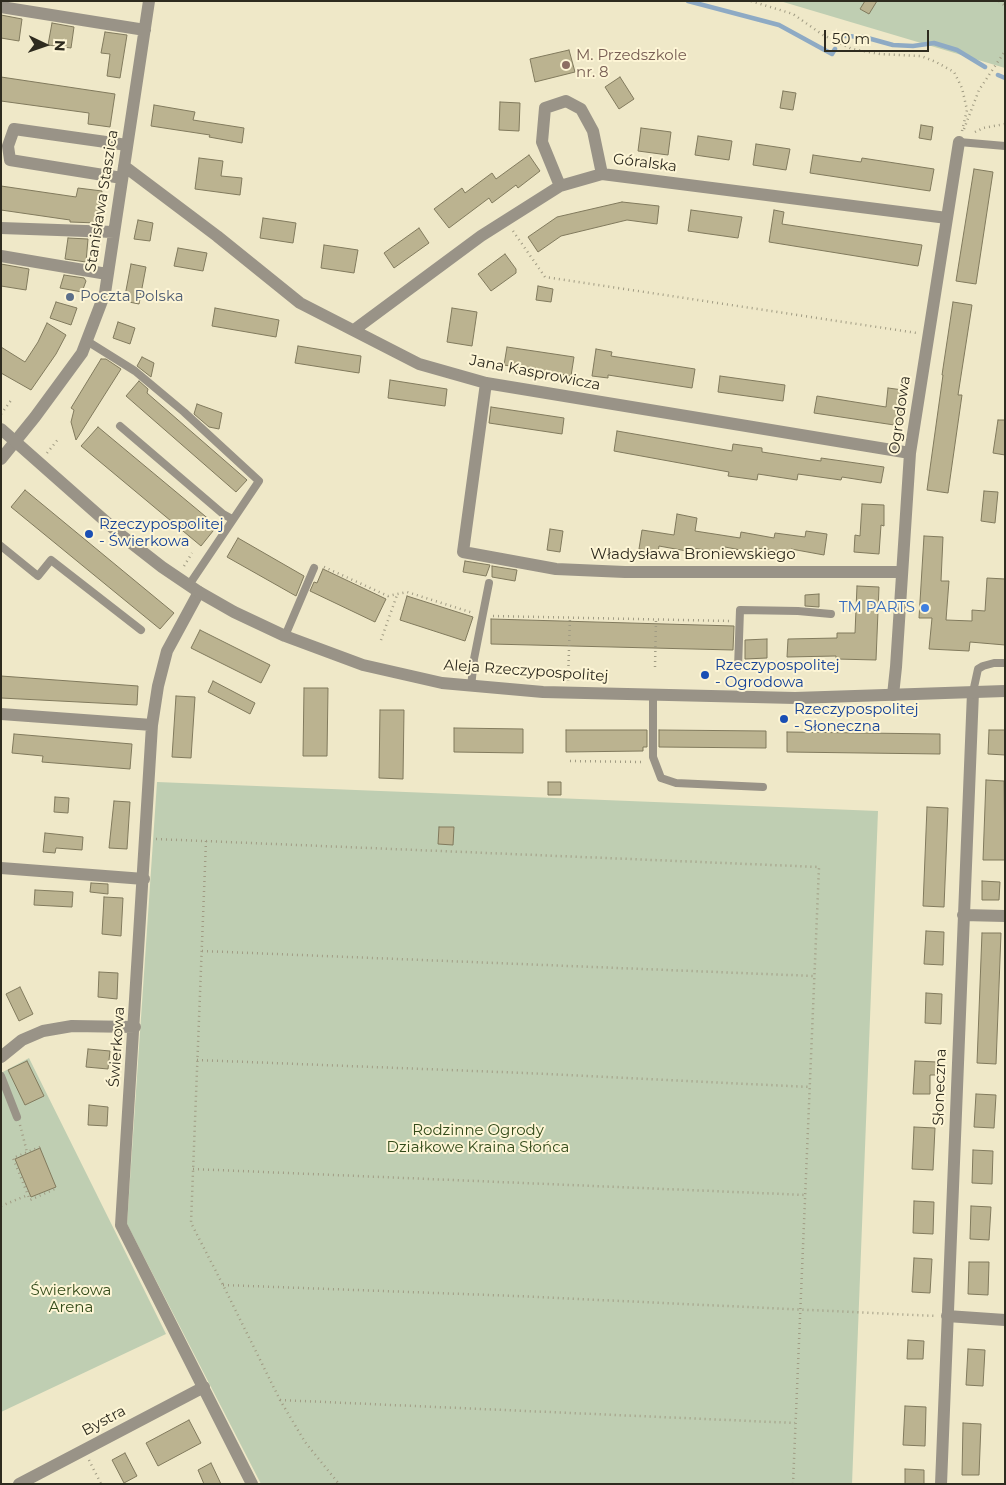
<!DOCTYPE html>
<meta charset="utf-8">
<style>
body{margin:0}
#map{position:relative;width:1006px;height:1485px;overflow:hidden;background:#efe8c8;font-family:Montserrat,sans-serif}
canvas{display:block}
.frame{position:absolute;inset:0;border:2px solid #2e2b1f;pointer-events:none}
.north{position:absolute;left:20px;top:20px;width:50px;height:50px;-webkit-text-stroke:4px #fdf5d5;paint-order:stroke;rotate:93deg;font-size:14px;font-weight:700;line-height:20px;text-align:center;color:#2e2b1f}
.north::after{content:'';display:block;margin:auto;width:18px;height:22px;background:#2e2b1f;clip-path:polygon(50% 0,100% 100%,50% 72%,0 100%)}
.scale{position:absolute;left:824px;top:30px;width:105px;height:22px;box-sizing:border-box;border:2px solid #2e2b1f;border-top:0;padding-left:6px;font-size:15px;line-height:18px;white-space:nowrap;color:#2e2b1f;-webkit-text-stroke:4px #fdf5d5;paint-order:stroke}
</style>
<div id="map">
<canvas width="1006" height="1485"></canvas>
<div class="frame"></div>
<div class="north">N</div>
<div class="scale">50 m</div>
</div>
<script>
const g = document.querySelector('canvas').getContext('2d');
g.lineJoin = 'round';
function fill(path, color) {
  g.fillStyle = color;
  g.fill(path, 'evenodd');
}
function shape(rows) {
  const path = new Path2D();
  for (const r of rows) {
    path.moveTo(r[0], r[1]);
    for (let i = 2; i < r.length; i += 2) path.lineTo(r[i], r[i + 1]);
  }
  return path;
}
function strokePath(path, color, width, dash) {
  g.strokeStyle = color;
  g.lineWidth = width;
  g.lineCap = dash ? 'butt' : 'round';
  g.setLineDash(dash || []);
  g.stroke(path);
}
function write(font, color, halo, rows, align = 'center') {
  g.font = font + ' Montserrat,sans-serif';
  g.lineWidth = 4;
  g.setLineDash([]);
  g.textBaseline = 'middle';
  g.strokeStyle = halo;
  g.fillStyle = color;
  for (const [text, x, y, turn = 0] of rows) {
    g.save();
    g.translate(x, y);
    g.rotate((+turn || 0) * Math.PI / 180);
    g.textAlign = isNaN(turn) ? turn : align;
    if (halo) g.strokeText(text, 0, 0);
    g.fillText(text, 0, 0);
    g.restore();
  }
}
const green = shape([
 [780,1,1005,1,1005,68],
 [157,782,878,811,852,1484,261,1484,127,1224],
 [29,1058,166,1334,1,1412,1,1073]
]);
const stream = shape([
 [688,1,779,25,832,54,835,49],
 [845,36,864,37,893,45,913,46,934,43,957,50,985,67],
 [998,75,1005,78]
]);
const building = shape([
 [865,1,877,1,869,14,860,9,865,1],
 [1,15,22,19,19,41,1,38,1,15],
 [52,23,74,27,71,48,48,45,52,23],
 [105,32,127,35,120,78,107,76,110,54,101,53,105,32],
 [569,50,575,72,535,82,530,59,569,50],
 [1,77,115,94,110,127,88,124,89,113,1,101,1,77],
 [620,77,634,99,619,109,605,87,620,77],
 [783,91,796,93,793,110,780,108,783,91],
 [500,102,520,103,519,131,499,130,500,102],
 [154,105,195,112,193,120,244,128,242,143,209,137,210,135,151,126,154,105],
 [921,125,933,127,931,140,919,138,921,125],
 [641,128,671,132,668,155,638,151,641,128],
 [698,136,732,141,729,160,695,155,698,136],
 [756,144,790,149,786,170,753,165,756,144],
 [529,155,540,171,518,188,516,185,492,203,489,198,449,228,434,209,462,188,465,193,492,173,496,179,529,155],
 [813,155,861,162,862,158,934,169,930,191,810,173,813,155],
 [199,158,223,161,221,176,242,178,240,195,195,189,199,158],
 [974,169,993,172,976,284,956,281,974,169],
 [1,186,76,197,78,188,102,191,97,223,70,222,70,220,1,210,1,186],
 [622,202,659,206,657,224,627,220,561,236,538,252,528,237,557,217,622,202],
 [691,210,742,217,738,238,688,231,691,210],
 [774,210,784,212,782,224,922,245,918,266,769,242,774,210],
 [263,218,296,223,293,243,260,238,263,218],
 [138,220,153,223,150,241,134,239,138,220],
 [419,228,429,243,394,268,384,253,419,228],
 [68,238,88,239,86,262,65,259,68,238],
 [324,245,358,250,354,273,321,268,324,245],
 [178,248,207,253,203,271,174,266,178,248],
 [505,254,516,269,516,273,491,291,478,274,505,254],
 [1,264,29,269,26,290,1,286,1,264],
 [131,264,146,267,139,304,124,301,131,264],
 [64,275,84,278,86,281,82,292,60,288,64,275],
 [538,286,553,289,551,302,536,300,538,286],
 [56,302,77,308,71,325,50,318,56,302],
 [953,302,972,305,958,395,962,395,948,493,927,490,943,375,942,375,953,302],
 [215,308,279,320,276,337,212,326,215,308],
 [452,308,477,312,472,346,447,342,452,308],
 [118,322,135,328,130,344,113,338,118,322],
 [47,323,66,335,56,354,31,390,1,373,1,347,25,362,38,342,47,323],
 [298,346,361,356,359,373,295,363,298,346],
 [507,347,574,357,571,376,504,365,507,347],
 [596,349,612,352,611,356,695,369,692,388,608,375,608,378,592,376,596,349],
 [142,357,154,363,151,377,137,366,142,357],
 [101,359,106,359,121,369,76,440,71,422,74,410,71,408,101,359],
 [720,376,785,385,783,401,718,392,720,376],
 [390,380,447,389,445,406,388,398,390,380],
 [139,381,148,389,147,393,247,480,236,492,126,396,139,381],
 [888,388,903,390,901,408,904,409,901,426,814,413,817,396,886,407,888,388],
 [197,404,222,413,219,429,209,427,194,414,197,404],
 [491,407,564,418,562,434,489,423,491,407],
 [998,420,1005,420,1005,455,993,453,998,420],
 [98,427,217,526,201,546,81,446,98,427],
 [617,431,732,451,733,444,762,448,762,452,821,461,821,458,884,467,881,483,842,477,841,480,798,474,797,480,758,474,757,480,728,476,729,472,614,451,617,431],
 [25,490,174,613,160,629,11,507,25,490],
 [984,491,998,492,995,523,981,521,984,491],
 [862,504,884,505,884,526,881,525,879,554,854,552,855,535,860,536,862,504],
 [677,514,697,518,695,531,740,538,741,532,774,538,775,533,805,537,806,531,827,534,824,555,791,549,790,553,757,548,756,553,725,547,724,553,692,548,692,552,659,546,658,552,639,549,642,530,674,535,677,514],
 [550,529,563,531,560,552,547,550,550,529],
 [924,536,943,537,941,581,949,581,946,620,972,621,972,610,985,611,987,578,1005,579,1005,645,970,642,969,651,929,649,932,618,919,618,924,536],
 [238,538,304,576,296,596,227,557,238,538],
 [465,561,490,565,486,576,463,572,465,561],
 [492,566,517,570,515,581,492,577,492,566],
 [323,569,386,599,375,622,310,591,314,582,317,583,323,569],
 [857,586,879,587,876,660,836,659,836,656,787,657,788,639,837,638,837,633,855,633,857,586],
 [819,594,819,607,805,606,805,595,819,594],
 [407,596,473,617,465,641,400,620,407,596],
 [491,619,734,626,733,650,491,644,491,619],
 [200,630,270,665,261,683,191,648,200,630],
 [767,639,767,658,745,659,745,640,767,639],
 [1,676,138,686,137,705,1,698,1,676],
 [213,681,255,703,250,714,208,692,213,681],
 [304,688,328,688,327,756,303,756,304,688],
 [176,696,195,697,191,758,172,757,176,696],
 [380,710,404,710,403,779,379,778,380,710],
 [454,728,523,729,523,753,454,752,454,728],
 [566,730,647,730,647,747,643,747,643,751,566,752,566,730],
 [659,730,766,731,766,748,659,747,659,730],
 [989,730,1005,730,1005,755,988,754,989,730],
 [787,732,940,734,940,754,787,752,787,732],
 [14,734,132,744,130,769,42,762,43,756,12,753,14,734],
 [986,780,1004,781,1005,860,983,860,986,780],
 [548,782,561,782,561,795,548,795,548,782],
 [55,797,69,798,68,813,54,812,55,797],
 [114,801,130,802,127,849,109,848,114,801],
 [927,807,948,808,944,907,923,906,927,807],
 [439,827,454,827,453,845,438,844,439,827],
 [45,833,83,837,82,850,56,848,55,853,43,852,45,833],
 [982,881,1000,882,999,900,982,900,982,881],
 [91,883,108,884,108,894,90,892,91,883],
 [35,890,73,892,72,907,34,905,35,890],
 [104,897,123,898,121,936,102,934,104,897],
 [926,931,944,932,943,965,924,964,926,931],
 [982,933,1001,933,996,1064,977,1063,982,933],
 [99,972,118,973,117,999,98,997,99,972],
 [20,987,33,1014,19,1021,6,994,20,987],
 [926,993,942,994,941,1024,925,1023,926,993],
 [88,1049,110,1051,108,1069,86,1067,88,1049],
 [27,1061,44,1096,25,1105,8,1070,27,1061],
 [915,1061,937,1062,936,1075,930,1075,930,1094,913,1094,915,1061],
 [976,1094,996,1095,994,1128,974,1127,976,1094],
 [89,1105,108,1107,107,1126,88,1125,89,1105],
 [914,1127,935,1128,933,1170,912,1169,914,1127],
 [40,1148,56,1187,31,1197,15,1159,40,1148],
 [973,1150,993,1151,992,1184,972,1183,973,1150],
 [914,1201,934,1202,933,1234,913,1233,914,1201],
 [971,1206,991,1207,989,1240,970,1239,971,1206],
 [914,1258,932,1259,930,1293,912,1292,914,1258],
 [969,1262,989,1262,988,1295,968,1294,969,1262],
 [908,1340,924,1341,923,1359,907,1359,908,1340],
 [968,1349,985,1350,983,1386,966,1385,968,1349],
 [905,1406,926,1407,925,1446,903,1445,905,1406],
 [189,1420,201,1443,158,1466,146,1443,189,1420],
 [963,1423,981,1424,979,1475,962,1475,963,1423],
 [125,1453,137,1476,124,1483,112,1460,125,1453],
 [211,1463,221,1484,204,1484,198,1470,211,1463],
 [905,1469,924,1470,924,1484,905,1484,905,1469]
]);
const path = shape([
 [751,1,793,14,823,35,852,49,880,54,921,56,936,62,954,72,962,88,967,110,962,131],
 [999,1,1005,6],
 [964,129,979,90,1005,51],
 [975,132,983,128,1005,124],
 [513,231,545,277,917,333],
 [1,414,12,399],
 [47,453,59,438],
 [184,566,192,553],
 [324,567,388,596,407,592,473,613],
 [493,616,730,621],
 [381,640,397,595],
 [655,667,656,620],
 [568,681,570,617],
 [570,761,643,762],
 [156,839,819,867,793,1484],
 [206,841,191,1223,223,1285,280,1400,305,1442,339,1484],
 [202,951,814,976],
 [197,1060,525,1073,810,1087],
 [20,1125,27,1152],
 [40,1147,13,1158,30,1200,57,1188],
 [193,1169,806,1195],
 [1,1206,28,1195],
 [223,1285,516,1296,936,1316],
 [280,1400,795,1423],
 [89,1460,101,1484]
]);
const service = shape([
 [959,142,1005,146],
 [87,341,135,371,184,412,259,481,189,585],
 [120,426,223,514,232,519],
 [1,546,38,576,51,560,141,630],
 [285,636,314,568],
 [738,668,740,610,798,611,831,614],
 [471,687,474,659,489,583],
 [973,692,978,669,983,666,994,663,1005,663],
 [653,694,653,757,661,778,676,783,763,787],
 [1,1076,17,1117]
]);
const minor = shape([
 [1,7,145,30],
 [124,166,217,236,300,303,419,364,486,383,910,453],
 [122,178,10,160,8,146,14,129,127,145],
 [560,186,542,142,545,108,566,101,581,109,593,131,602,174],
 [1,228,114,232],
 [1,256,107,274],
 [354,330,481,236,560,186,602,174,947,218],
 [486,383,463,552,556,569,625,572,901,572],
 [1,459,35,417,82,353,105,293,149,1],
 [199,592,167,651,158,686,152,725,121,1225,252,1484],
 [893,695,896,667,910,453,959,142],
 [1,714,152,725],
 [1,868,144,879],
 [963,915,1005,916],
 [1,1057,22,1040,43,1031,72,1026,135,1027],
 [947,1316,1005,1320],
 [19,1484,204,1387],
 [941,1484,973,692]
]);
const tertiary = shape([
 [1,429,121,535,162,567,199,592,234,612,285,636,363,665,442,683,543,692,795,698,1005,691]
]);
const markers = [
 [566,65,5,"#8d6e63"],
 [70,297,5,"#5c6f8a"],
 [89,534,5,"#1a4fb4"],
 [925,608,5,"#3f7fe0"],
 [705,675,5,"#1a4fb4"],
 [784,719,5,"#1a4fb4"]
];
const educationNames = [
 ["M. Przedszkole",576,56],
 ["nr. 8",576,73]
];
const streetNames = [
 ["Góralska",645,163,7],
 ["Stanisława Staszica",102,201,-81],
 ["Jana Kasprowicza",535,373,11],
 ["Ogrodowa",900,415,-82],
 ["Władysława Broniewskiego",693,555],
 ["Aleja Rzeczypospolitej",526,671,4],
 ["Świerkowa",117,1047,-86],
 ["Słoneczna",940,1087,-88],
 ["Bystra",104,1421,-28]
];
const serviceNames = [
 ["Poczta Polska",80,297]
];
const transitNames = [
 ["Rzeczypospolitej",99,525],
 ["- Świerkowa",99,542],
 ["Rzeczypospolitej",715,666],
 ["- Ogrodowa",715,683],
 ["Rzeczypospolitej",794,710],
 ["- Słoneczna",794,727]
];
const shopNames = [
 ["TM PARTS",915,608]
];
const parkNames = [
 ["Rodzinne Ogrody",478,1131],
 ["Działkowe Kraina Słońca",478,1148],
 ["Świerkowa",71,1291],
 ["Arena",71,1308]
];
fill(green, '#bfceb2');
strokePath(stream, '#8eaac4', 4.5);
fill(building, '#bbb390');
strokePath(building, '#817a5d', 1);
strokePath(path, '#a09b83', 2.5, [1, 4]);
strokePath(service, '#999387', 8);
strokePath(minor, '#999387', 12);
strokePath(tertiary, '#999387', 12);
for (const [x, y, r, color] of markers) {
  const dot = new Path2D();
  dot.arc(x, y, r, 0, 2 * Math.PI);
  g.fillStyle = color;
  g.fill(dot);
  strokePath(dot, '#fdf5d5', 2);
}
write('15px', '#785e54', '#fdf5d5', educationNames, 'left');
write('15px', '#2e2b1f', '#fdf5d5', streetNames);
write('15px', '#4e5e75', '#fdf5d5', serviceNames, 'left');
write('15px', '#164399', '#fdf5d5', transitNames, 'left');
write('15px', '#366cbe', '#fdf5d5', shopNames, 'right');
write('15px', '#334b1a', '#fdf5d5', parkNames);
</script>
